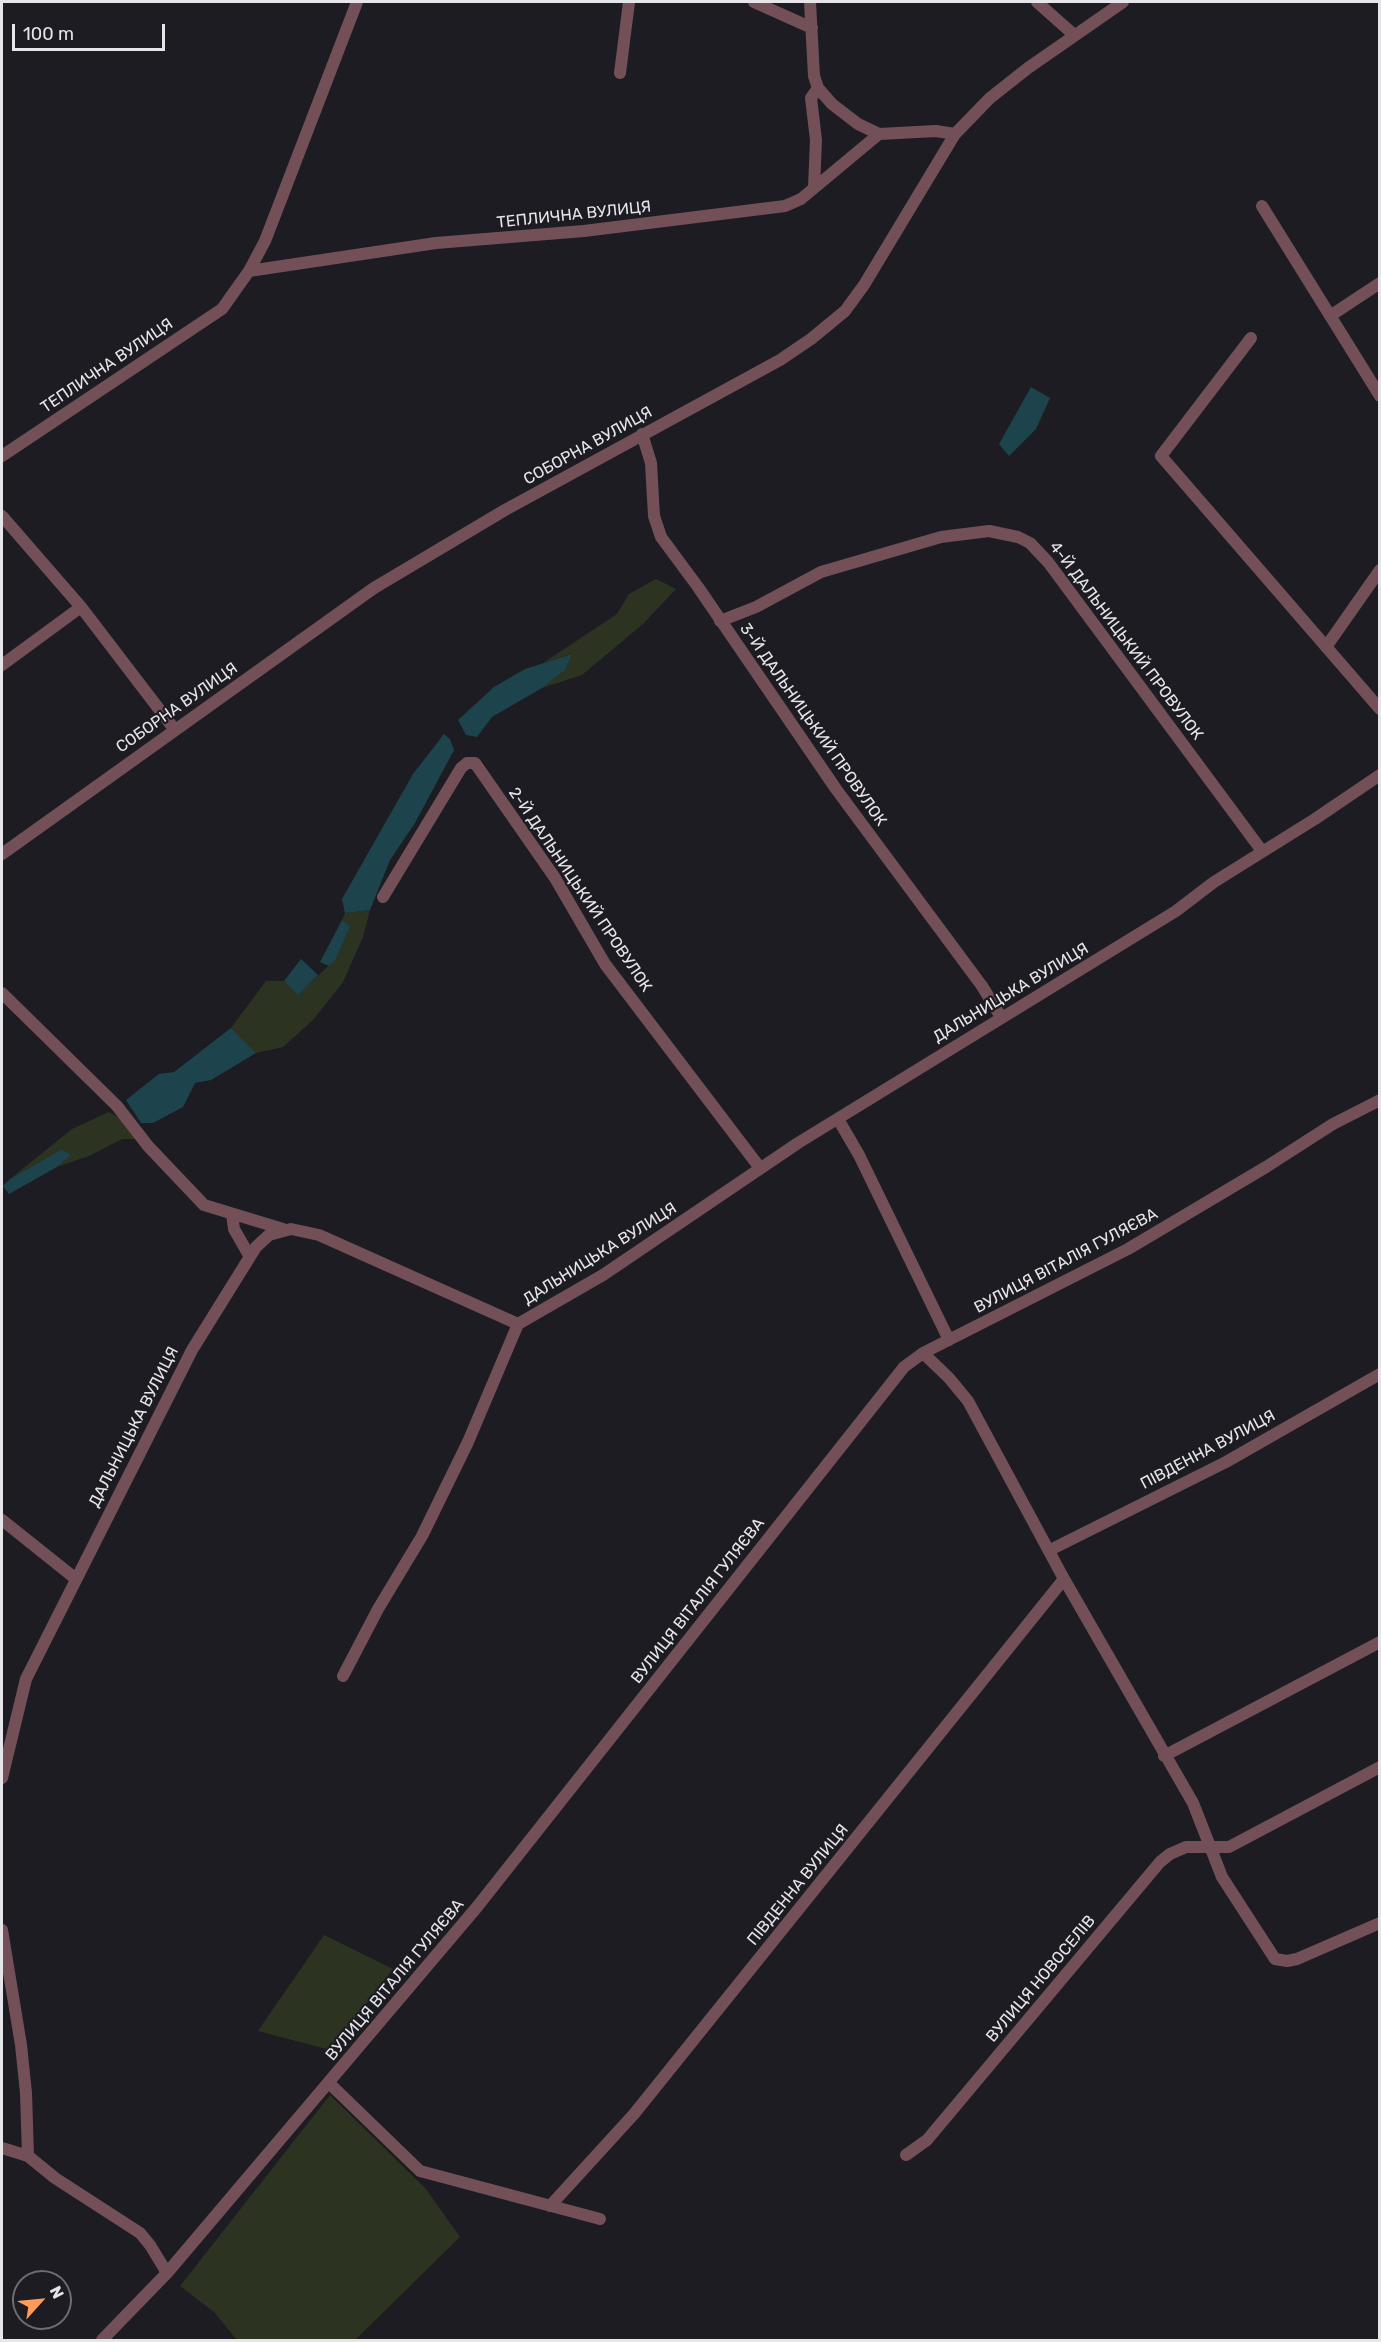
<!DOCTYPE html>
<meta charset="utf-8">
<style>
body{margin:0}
#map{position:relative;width:1381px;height:2342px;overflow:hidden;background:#1d1c22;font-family:Rubik,sans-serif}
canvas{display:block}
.frame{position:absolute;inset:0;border:3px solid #e6e5ea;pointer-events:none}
.north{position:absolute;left:12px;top:2270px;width:60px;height:60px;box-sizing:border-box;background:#1d1c22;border:2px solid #6d6c72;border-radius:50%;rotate:63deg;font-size:16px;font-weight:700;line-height:24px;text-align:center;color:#e6e5ea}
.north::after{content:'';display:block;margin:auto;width:21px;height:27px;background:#fe9b59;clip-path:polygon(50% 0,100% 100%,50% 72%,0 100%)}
.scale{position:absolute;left:12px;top:24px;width:153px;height:27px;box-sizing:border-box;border:3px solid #e6e5ea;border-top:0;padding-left:8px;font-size:18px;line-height:21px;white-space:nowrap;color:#e6e5ea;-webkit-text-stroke:4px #1d1c22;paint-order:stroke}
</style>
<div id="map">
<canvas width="1381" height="2342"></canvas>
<div class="frame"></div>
<div class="north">N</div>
<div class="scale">100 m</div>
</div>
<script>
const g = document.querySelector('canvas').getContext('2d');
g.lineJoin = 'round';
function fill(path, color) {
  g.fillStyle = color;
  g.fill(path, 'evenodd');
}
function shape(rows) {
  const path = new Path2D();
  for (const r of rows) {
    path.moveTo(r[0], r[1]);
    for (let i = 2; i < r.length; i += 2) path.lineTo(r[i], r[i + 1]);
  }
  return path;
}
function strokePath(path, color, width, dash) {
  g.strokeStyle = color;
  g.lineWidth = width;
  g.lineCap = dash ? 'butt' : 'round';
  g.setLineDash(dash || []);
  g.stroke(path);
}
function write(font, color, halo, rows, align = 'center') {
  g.font = font + ' Rubik,sans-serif';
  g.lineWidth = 4.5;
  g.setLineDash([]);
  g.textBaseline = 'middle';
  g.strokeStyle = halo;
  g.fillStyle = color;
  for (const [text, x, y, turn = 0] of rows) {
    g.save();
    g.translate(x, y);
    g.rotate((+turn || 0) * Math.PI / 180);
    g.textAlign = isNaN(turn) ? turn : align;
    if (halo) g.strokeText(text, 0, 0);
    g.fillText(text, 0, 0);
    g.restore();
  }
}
const green = shape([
 [656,579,676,589,643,624,582,675,542,688,565,670,571,654,543,663,617,614,629,594],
 [370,910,363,937,343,982,313,1020,283,1047,256,1053,231,1028,266,981,284,981,298,994,336,959,350,927,342,920,345,913],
 [109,1112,120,1118,137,1139,122,1139,89,1156,57,1167,71,1155,62,1149,10,1179,72,1129],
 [324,1935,393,1969,330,2050,258,2031],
 [330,2095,426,2189,460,2237,355,2340,237,2340,214,2312,180,2286]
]);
const water = shape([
 [1031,387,1050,398,1036,429,1009,456,999,444],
 [572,654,565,670,542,688,492,717,477,737,466,735,458,720,494,687,525,669],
 [444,734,450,739,454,750,415,823,390,860,370,910,345,913,342,899,413,774],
 [342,920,350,927,336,959,329,966,320,962],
 [301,959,318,975,298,995,284,981],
 [231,1028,256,1053,211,1080,195,1083,183,1107,153,1123,141,1123,126,1100,159,1074,174,1072],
 [62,1149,71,1155,57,1167,9,1194,3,1186,10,1179]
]);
const minor = shape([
 [754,2,812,28],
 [810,2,814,76,818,88,832,104,858,124,879,134,936,131,955,134],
 [1037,2,1073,34],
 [620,73,629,2],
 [814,187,816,140,811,98,818,88],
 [1262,206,1380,396],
 [249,271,436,243,584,231,785,206,801,199,879,134],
 [1330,316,1380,283],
 [1251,338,1161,456,1380,709],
 [642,434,651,463,654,516,661,537,698,587,836,789,982,986,1001,1017],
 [2,456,222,309,249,271,265,241,357,2],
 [2,516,81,607,175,730],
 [720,621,756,607,821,572,941,537,989,531,1018,537,1030,543,1048,562,1262,851],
 [1326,647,1380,570],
 [2,665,81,607],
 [2,854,374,588,505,510,780,360,811,339,845,311,864,285,955,134,990,98,1028,68,1123,2],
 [383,897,461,768,467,763,475,763,555,878,605,964,760,1168],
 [2,993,117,1106,148,1146,204,1205,283,1229],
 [838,1119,859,1155,949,1340],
 [232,1214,234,1229,250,1257],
 [923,1353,949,1378,968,1401,1064,1579,1193,1803,1222,1877,1275,1959,1287,1961,1297,1959,1380,1923],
 [2,1520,76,1579],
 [1050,1550,1226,1462,1380,1374],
 [343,1676,378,1609,422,1536,468,1442,518,1324],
 [1164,1756,1380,1642],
 [2,1778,26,1679,192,1350,256,1247,269,1235,291,1229,319,1235,518,1324,603,1275,798,1143,1176,911,1214,882,1315,819,1380,775],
 [2,1930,21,2045,26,2093,28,2156,55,2178,140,2233,150,2245,167,2273,102,2340],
 [329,2083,420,2171,600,2219],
 [2,2148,28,2156],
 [906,2155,927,2140,1160,1862,1170,1854,1186,1847,1229,1847,1380,1767],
 [550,2206,634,2114,1064,1579],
 [167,2273,477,1907,904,1367,923,1353,1128,1249,1266,1167,1333,1124,1380,1100]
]);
const streetNames = [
 ["ТЕПЛИЧНА ВУЛИЦЯ",574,215,-6],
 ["ТЕПЛИЧНА ВУЛИЦЯ",107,366,-34],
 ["СОБОРНА ВУЛИЦЯ",588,446,-29],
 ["4-Й ДАЛЬНИЦЬКИЙ ПРОВУЛОК",1126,641,53],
 ["СОБОРНА ВУЛИЦЯ",177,708,-35],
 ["3-Й ДАЛЬНИЦЬКИЙ ПРОВУЛОК",813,725,55],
 ["2-Й ДАЛЬНИЦЬКИЙ ПРОВУЛОК",580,890,56],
 ["ДАЛЬНИЦЬКА ВУЛИЦЯ",1011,993,-31],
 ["ДАЛЬНИЦЬКА ВУЛИЦЯ",600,1254,-32],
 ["ВУЛИЦЯ ВІТАЛІЯ ГУЛЯЄВА",1066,1261,-28],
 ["ДАЛЬНИЦЬКА ВУЛИЦЯ",134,1427,-63],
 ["ПІВДЕННА ВУЛИЦЯ",1208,1450,-28],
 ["ВУЛИЦЯ ВІТАЛІЯ ГУЛЯЄВА",698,1601,-52],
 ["ПІВДЕННА ВУЛИЦЯ",798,1885,-51],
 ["ВУЛИЦЯ НОВОСЕЛІВ",1041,1979,-50],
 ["ВУЛИЦЯ ВІТАЛІЯ ГУЛЯЄВА",395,1980,-50]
];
fill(green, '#2c3421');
fill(water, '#1d444c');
strokePath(minor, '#735058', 12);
write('16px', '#e6e5ea', '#1d1c22', streetNames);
</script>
